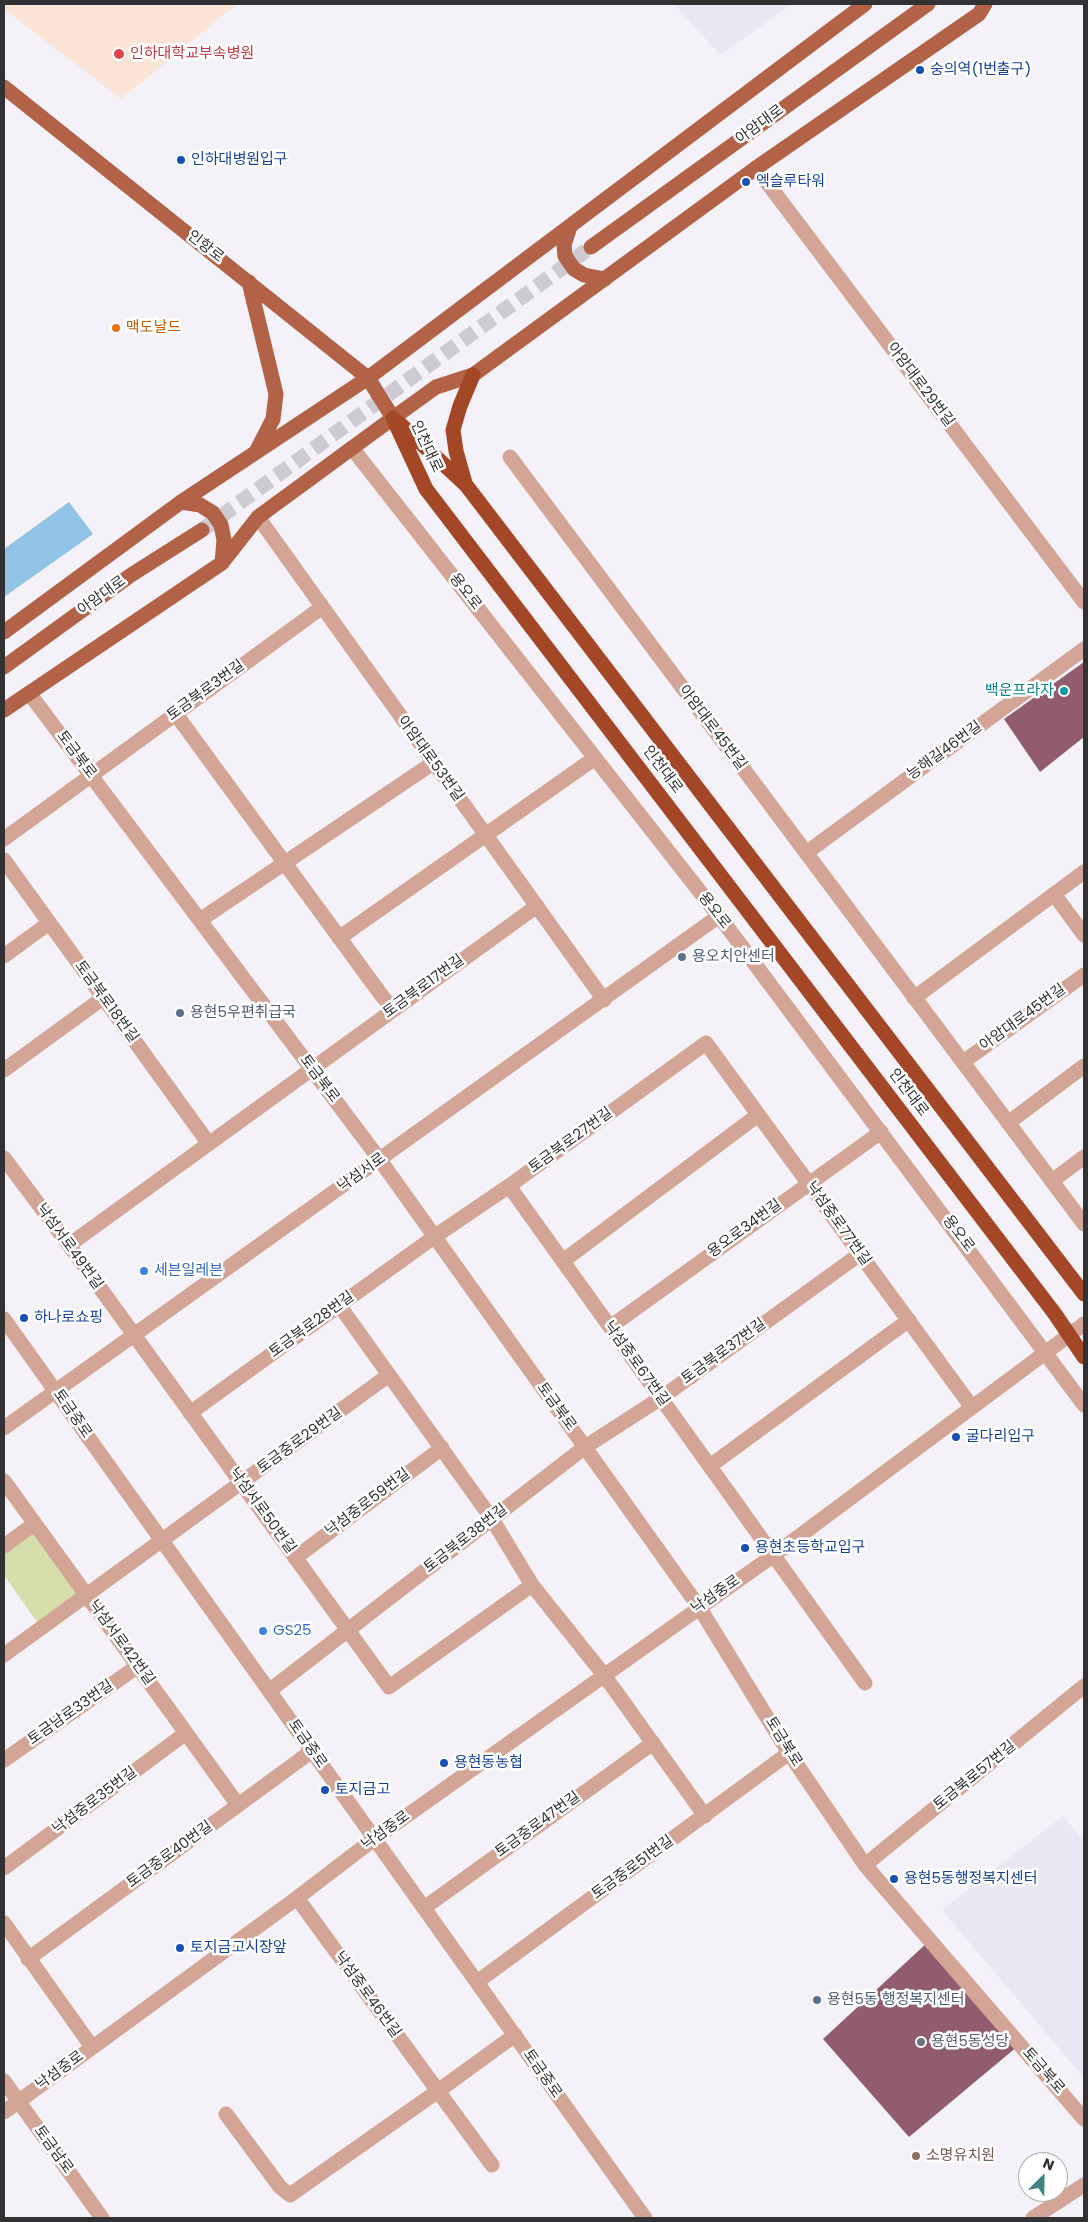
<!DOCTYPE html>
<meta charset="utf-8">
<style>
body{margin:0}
#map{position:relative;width:1088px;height:2222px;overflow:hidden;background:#f4f2f8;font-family:Poppins,sans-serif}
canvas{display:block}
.frame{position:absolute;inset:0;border:5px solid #323133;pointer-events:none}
.north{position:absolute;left:1018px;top:2152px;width:50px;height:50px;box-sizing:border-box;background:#fff;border:1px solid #adadad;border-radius:50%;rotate:23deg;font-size:14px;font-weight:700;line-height:20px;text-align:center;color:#323133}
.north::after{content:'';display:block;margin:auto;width:18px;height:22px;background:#3e8583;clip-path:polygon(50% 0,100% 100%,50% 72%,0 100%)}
</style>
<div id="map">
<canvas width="1088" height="2222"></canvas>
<div class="frame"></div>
<div class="north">N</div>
</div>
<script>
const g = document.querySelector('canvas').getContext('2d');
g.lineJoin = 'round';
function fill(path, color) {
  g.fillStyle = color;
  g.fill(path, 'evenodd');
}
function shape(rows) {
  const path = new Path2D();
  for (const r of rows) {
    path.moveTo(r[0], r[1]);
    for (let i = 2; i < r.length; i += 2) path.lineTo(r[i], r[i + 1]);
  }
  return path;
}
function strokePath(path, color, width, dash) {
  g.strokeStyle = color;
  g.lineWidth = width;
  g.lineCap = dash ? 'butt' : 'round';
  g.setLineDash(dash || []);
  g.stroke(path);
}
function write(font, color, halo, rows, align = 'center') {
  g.font = font + ' Poppins,"Noto Sans KR",sans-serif';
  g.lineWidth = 5;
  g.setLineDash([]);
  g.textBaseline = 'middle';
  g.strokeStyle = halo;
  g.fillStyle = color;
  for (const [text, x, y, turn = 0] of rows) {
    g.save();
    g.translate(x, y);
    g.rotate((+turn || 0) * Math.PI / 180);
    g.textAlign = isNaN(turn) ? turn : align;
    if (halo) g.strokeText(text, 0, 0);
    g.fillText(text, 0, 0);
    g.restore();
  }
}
const built = shape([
 [674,4,792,4,720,55],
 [1063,1816,1084,1841,1084,2078,942,1910]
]);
const medical = shape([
 [4,4,237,4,121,99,4,9]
]);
const green = shape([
 [33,1528,82,1595,39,1625,4,1575,4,1551]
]);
const water = shape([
 [69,502,93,534,4,597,4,549]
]);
const building = shape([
 [1084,662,1084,737,1040,772,1004,719],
 [928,1942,1018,2046,909,2137,823,2039]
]);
const majorTunnel = shape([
 [202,530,591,247]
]);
const minor = shape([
 [756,168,1084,602],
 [352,448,719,916,1084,1405],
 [510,457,1084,1224],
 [258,517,604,1000],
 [29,693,380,1160,699,1607,789,1753,865,1865,1084,2119],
 [175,713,382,996,393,1009],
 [4,839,321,608],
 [806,853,1084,649],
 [4,860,209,1144],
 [1054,894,1084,935],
 [200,920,433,763],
 [339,938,595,758],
 [4,956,49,923],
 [914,998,1084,872],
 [963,1062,1084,975],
 [4,1070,103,998],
 [1008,1123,1084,1066],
 [4,1158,69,1245,389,1687,532,1585],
 [1052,1181,1084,1157],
 [509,1186,865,1683],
 [69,1245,537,906],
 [563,1261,758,1115],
 [339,1305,492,1519,532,1585,604,1675,705,1816],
 [4,1319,645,2218],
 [610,1327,881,1132],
 [190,1413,434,1237,509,1186,706,1043,971,1406],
 [4,1428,719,916],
 [710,1466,909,1320],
 [4,1481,238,1805],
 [4,1546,34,1524],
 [295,1558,442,1448],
 [4,1655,389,1375],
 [269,1691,585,1447,661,1398,860,1254],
 [4,1760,138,1666],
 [865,1865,1084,1686],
 [4,1868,186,1733],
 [297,1898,492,2165],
 [424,1908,653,1743],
 [4,1923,92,2047],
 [28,1959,312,1751],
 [477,1982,789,1753],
 [4,2081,102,2218],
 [4,2112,297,1898,374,1839,774,1555,1084,1324],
 [226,2114,280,2187,290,2195,438,2091,515,2035],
 [1033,2218,1084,2185]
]);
const major = shape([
 [4,87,368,378,393,418],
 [570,227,564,245,565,256,574,269,584,275,605,279],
 [591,247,928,4],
 [249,282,276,394,273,419,257,450],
 [181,502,200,505,213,513,221,525,224,540,222,563],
 [4,632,181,502,368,378,865,4],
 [4,667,131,575,202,530],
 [4,710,222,563,258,517,393,418,436,387,473,375,756,168,979,14,985,4]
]);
const highway = shape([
 [393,418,426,489,1055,1314,1084,1357],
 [398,422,466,485,1084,1294],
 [465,483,456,451,453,430,460,406,473,375]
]);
const markers = [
 [119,54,6,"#e0444e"],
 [920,70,5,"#1a4fb4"],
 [181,160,5,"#1a4fb4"],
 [746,182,5,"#1a4fb4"],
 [116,328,5,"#e8710a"],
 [1064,691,5,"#0f9aa8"],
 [682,957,5,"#5c6f8a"],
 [180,1013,5,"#5c6f8a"],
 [144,1271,5,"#3f7fe0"],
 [24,1318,5,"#1a4fb4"],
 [956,1437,5,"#1a4fb4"],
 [745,1548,5,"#1a4fb4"],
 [263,1631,5,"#3f7fe0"],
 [444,1763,5,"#1a4fb4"],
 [325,1790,5,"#1a4fb4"],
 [894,1879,5,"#1a4fb4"],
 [180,1948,5,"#1a4fb4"],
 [817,2000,5,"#5c6f8a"],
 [921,2042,5,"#6b7280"],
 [916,2156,5,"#8d6e63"]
];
const healthNames = [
 ["인하대학교부속병원",130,54]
];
const transitNames = [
 ["숭의역(1번출구)",930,70],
 ["인하대병원입구",191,160],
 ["엑슬루타워",756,182],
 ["하나로쇼핑",34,1318],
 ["굴다리입구",966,1437],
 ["용현초등학교입구",755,1548],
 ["용현동농협",454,1763],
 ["토지금고",335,1790],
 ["용현5동행정복지센터",904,1879],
 ["토지금고시장앞",190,1948]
];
const streetNames = [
 ["아암대로",760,125,-36],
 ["인항로",205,247,38],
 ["아암대로29번길",920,385,53],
 ["인천대로",426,447,65],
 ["용오로",465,592,52],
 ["아암대로",102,596,-36],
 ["토금북로3번길",206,691,-36],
 ["아암대로45번길",712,728,53],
 ["능해길46번길",945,751,-36],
 ["토금북로",76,755,53],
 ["아암대로53번길",430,759,54],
 ["인천대로",662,770,53],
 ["용오로",714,911,52],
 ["토금북로17번길",424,987,-36],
 ["토금북로18번길",106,1002,54],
 ["아암대로45번길",1023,1018,-36],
 ["토금북로",319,1079,53],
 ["인천대로",908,1093,53],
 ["토금북로27번길",571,1141,-36],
 ["낙섬서로",362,1173,-36],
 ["낙섬중로77번길",838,1224,54],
 ["용오로34번길",745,1229,-36],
 ["용오로",958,1234,53],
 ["낙섬서로49번길",69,1247,54],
 ["토금북로28번길",312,1325,-36],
 ["토금북로37번길",724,1352,-36],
 ["낙섬중로67번길",636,1364,54],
 ["토금북로",556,1407,54],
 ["토금중로",72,1414,55],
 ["토금중로29번길",300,1441,-36],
 ["낙섬중로59번길",368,1503,-37],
 ["낙섬서로50번길",262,1511,54],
 ["토금북로38번길",466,1539,-38],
 ["낙섬중로",716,1595,-35],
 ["낙섬서로42번길",121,1643,54],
 ["토금남로33번길",71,1713,-35],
 ["토금북로",783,1742,58],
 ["토금중로",307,1744,55],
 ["토금북로57번길",975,1776,-39],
 ["낙섬중로35번길",95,1801,-37],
 ["토금중로47번길",538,1825,-36],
 ["낙섬중로",386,1831,-36],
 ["토금중로40번길",170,1855,-36],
 ["토금중로51번길",633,1868,-36],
 ["낙섬중로46번길",367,1995,54],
 ["낙섬중로",60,2071,-36],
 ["토금북로",1043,2071,49],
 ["토금중로",542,2074,55],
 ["토금남로",53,2150,54]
];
const foodNames = [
 ["맥도날드",126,328]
];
const cultureNames = [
 ["백운프라자",1054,691]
];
const serviceNames = [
 ["용오치안센터",692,957],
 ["용현5우편취급국",190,1013],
 ["용현5동 행정복지센터",827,2000]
];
const shopNames = [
 ["세븐일레븐",154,1271],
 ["GS25",273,1631]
];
const worshipNames = [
 ["용현5동성당",931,2042]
];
const educationNames = [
 ["소명유치원",926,2156]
];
fill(built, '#ebe6f4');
fill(medical, '#fae4d8');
fill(green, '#d6dfab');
fill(water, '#91c3e4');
fill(building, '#915d6e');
strokePath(majorTunnel, '#cdcbd1', 15, [15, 8]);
strokePath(minor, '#d3a596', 15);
strokePath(major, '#b26247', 15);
strokePath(highway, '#a44727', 15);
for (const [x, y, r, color] of markers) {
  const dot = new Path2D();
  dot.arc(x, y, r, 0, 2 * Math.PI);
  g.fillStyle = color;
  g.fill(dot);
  strokePath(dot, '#fff', 2);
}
write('15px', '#be3a42', '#fff', healthNames, 'left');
write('15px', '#164399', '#fff', transitNames, 'left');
write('15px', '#323133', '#fff', streetNames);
write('15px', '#c56008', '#fff', foodNames, 'left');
write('15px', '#0d838f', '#fff', cultureNames, 'right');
write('15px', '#4e5e75', '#fff', serviceNames, 'left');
write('15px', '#366cbe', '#fff', shopNames, 'left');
write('15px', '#5b616d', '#fff', worshipNames, 'left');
write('15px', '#785e54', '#fff', educationNames, 'left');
</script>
